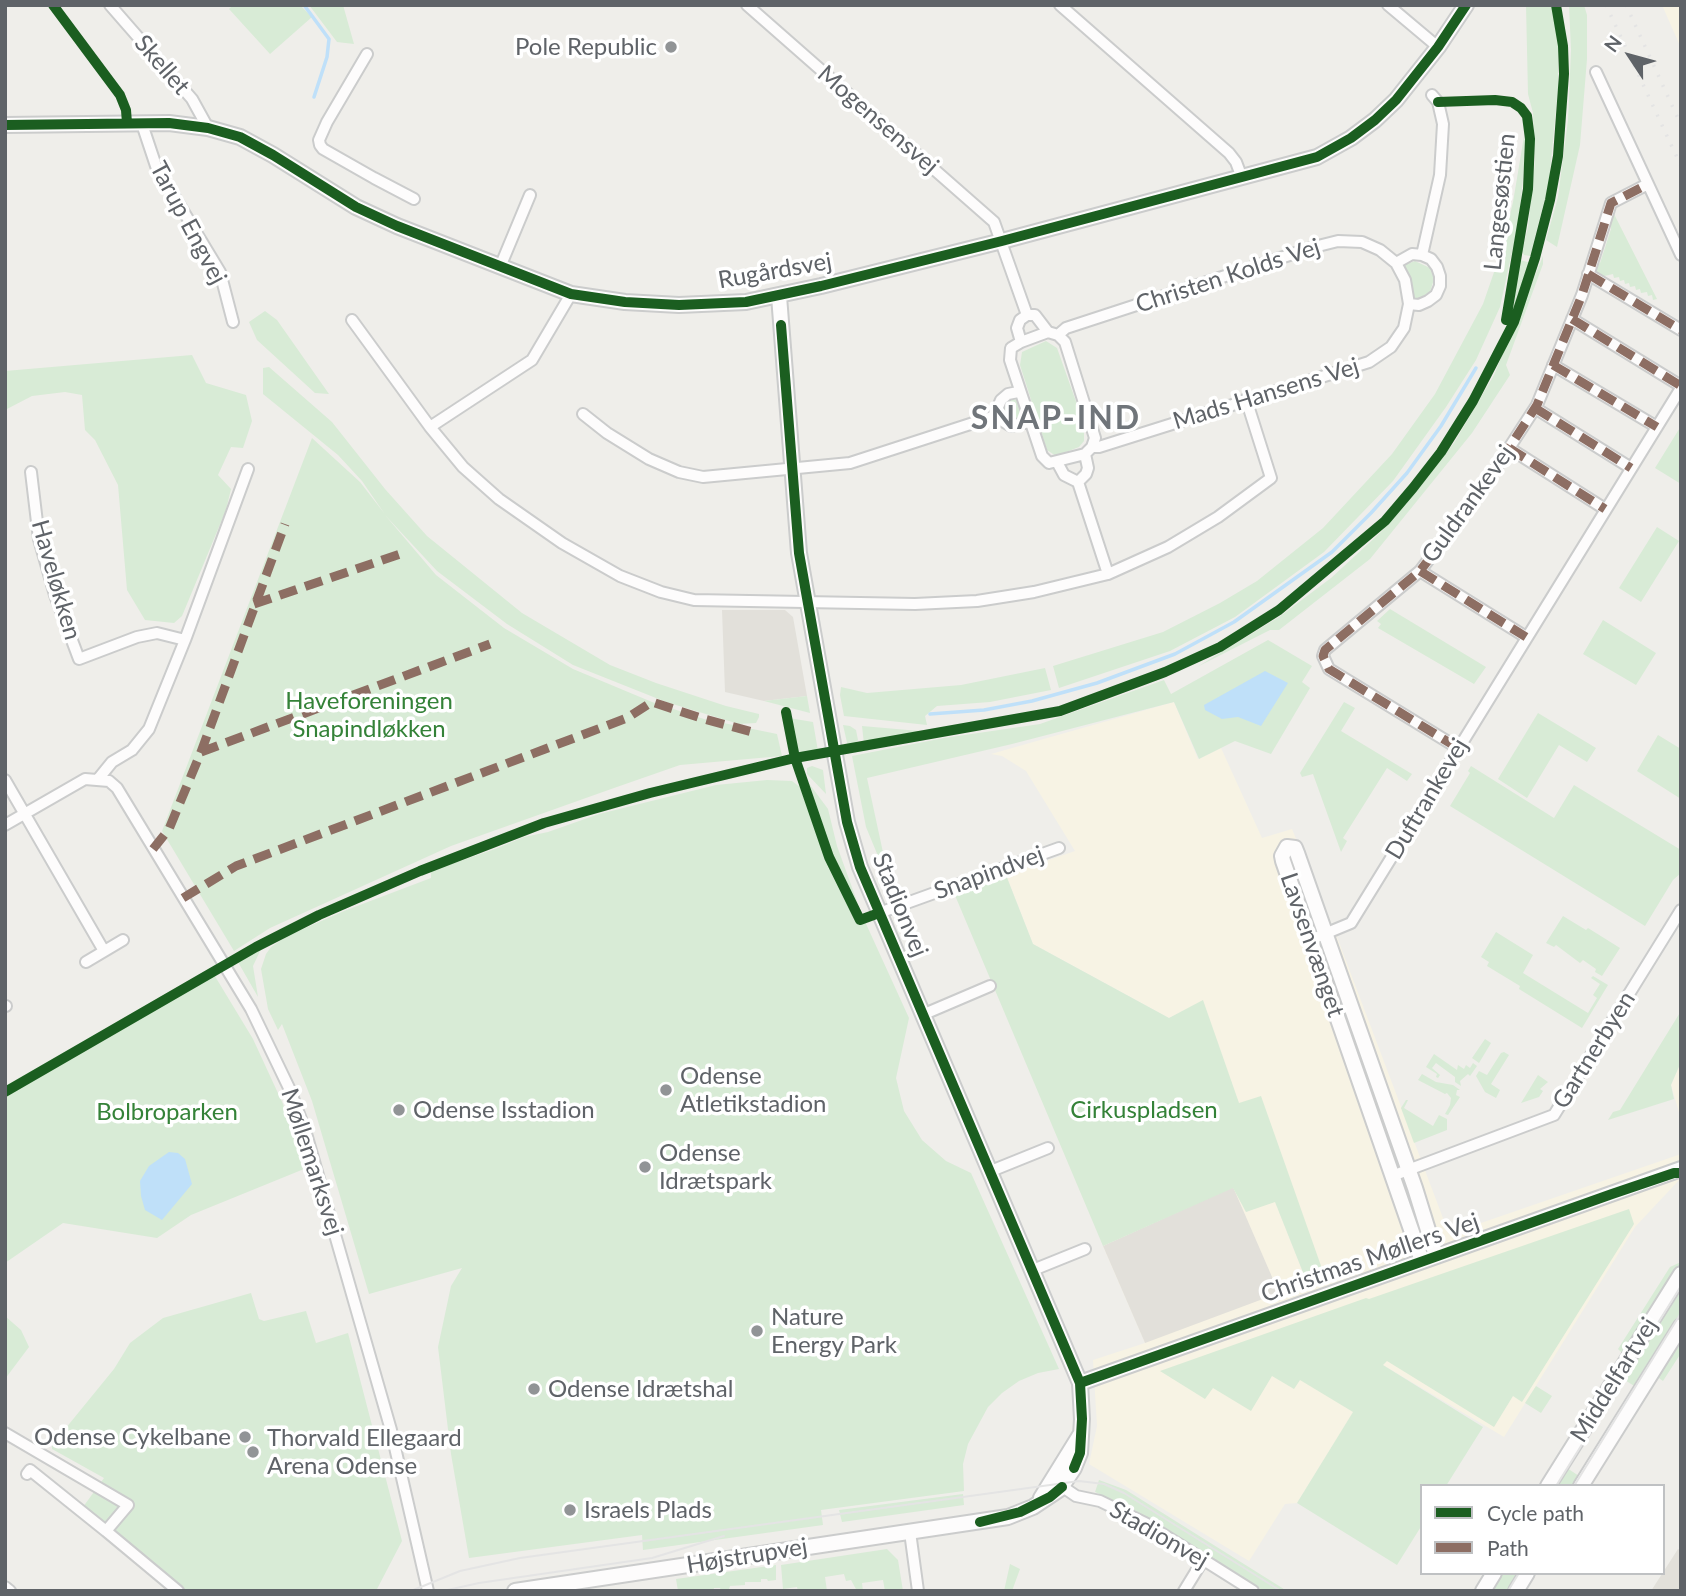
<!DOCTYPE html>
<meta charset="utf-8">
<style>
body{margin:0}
#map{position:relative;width:1686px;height:1596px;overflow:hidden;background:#efeeea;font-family:Lato,sans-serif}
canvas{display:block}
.frame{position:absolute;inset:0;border:7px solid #5f6368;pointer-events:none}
.legend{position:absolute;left:1420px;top:1484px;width:245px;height:91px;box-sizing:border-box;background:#fff;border:2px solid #bfc1c3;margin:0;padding:9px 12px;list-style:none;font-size:21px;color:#5f6368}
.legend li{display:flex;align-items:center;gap:14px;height:35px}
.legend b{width:35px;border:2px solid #bfc1c3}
.north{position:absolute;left:1595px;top:21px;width:70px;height:70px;-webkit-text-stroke:5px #fff;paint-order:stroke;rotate:306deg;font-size:19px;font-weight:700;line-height:28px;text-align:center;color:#5f6368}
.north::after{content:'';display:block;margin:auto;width:24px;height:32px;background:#5f6368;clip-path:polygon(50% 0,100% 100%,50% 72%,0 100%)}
</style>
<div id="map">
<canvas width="1686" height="1596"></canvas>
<div class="frame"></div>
<ul class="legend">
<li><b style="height:9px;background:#1b5e20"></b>Cycle path</li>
<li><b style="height:9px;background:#8d6e63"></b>Path</li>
</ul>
<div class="north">N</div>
</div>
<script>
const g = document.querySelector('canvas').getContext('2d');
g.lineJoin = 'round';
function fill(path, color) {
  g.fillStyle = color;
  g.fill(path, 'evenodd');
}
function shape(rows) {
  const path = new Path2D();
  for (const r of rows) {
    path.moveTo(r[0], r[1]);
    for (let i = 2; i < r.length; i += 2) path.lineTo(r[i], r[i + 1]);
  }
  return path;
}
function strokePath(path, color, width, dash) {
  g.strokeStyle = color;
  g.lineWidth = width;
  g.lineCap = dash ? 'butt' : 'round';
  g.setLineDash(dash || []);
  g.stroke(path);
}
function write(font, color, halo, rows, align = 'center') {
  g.font = font + ' Lato,sans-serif';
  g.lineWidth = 7;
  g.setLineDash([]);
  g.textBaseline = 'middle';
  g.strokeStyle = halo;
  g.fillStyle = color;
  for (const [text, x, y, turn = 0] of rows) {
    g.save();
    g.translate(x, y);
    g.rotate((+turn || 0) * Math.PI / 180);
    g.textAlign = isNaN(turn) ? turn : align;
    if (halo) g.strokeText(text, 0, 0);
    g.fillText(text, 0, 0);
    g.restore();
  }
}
const commercial = shape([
 [1662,5,1681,5,1681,48],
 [1174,702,1198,759,1221,748,1262,838,1292,829,1337,937,1449,1234,1681,1154,1681,1178,1635,1227,1504,1437,1383,1365,1297,1503,1285,1504,1249,1561,1089,1464,1097,1426,1093,1360,1145,1343,1103,1246,1233,1187,1246,1212,1275,1201,1308,1285,1325,1280,1261,1097,1239,1104,1203,1001,1169,1018,1033,944,1006,875,1075,851,1026,771,1002,756,991,754],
 [1681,1062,1681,1119,1671,1085]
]);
const education = shape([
 [722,610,785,610,793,617,807,696,764,701,725,692],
 [1233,1187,1279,1293,1145,1343,1103,1246],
 [1678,1549,1681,1551,1681,1591,1651,1591]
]);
const green = shape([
 [233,5,300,5,312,17,270,54,229,9],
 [309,5,343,5,354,44,337,42],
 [1526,5,1552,5,1558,41,1558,88,1549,183,1530,256,1524,255,1522,251,1528,227,1535,161,1533,113,1528,94],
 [1569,5,1584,5,1587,15,1587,59,1580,145,1557,247,1546,240,1558,197,1568,120,1571,50],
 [1524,136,1526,146,1519,220,1500,307,1476,360,1446,407,1393,481,1324,552,1235,617,1170,651,1059,688,1053,666,1163,632,1220,603,1257,581,1323,528,1392,454,1435,394,1483,304,1501,252,1513,202],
 [1614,214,1657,299,1653,300,1652,295,1648,296,1647,292,1641,293,1640,289,1636,290,1635,286,1630,287,1629,283,1625,284,1624,280,1620,281,1619,277,1614,278,1613,274,1600,277,1595,273,1595,266,1600,263,1611,229,1610,220],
 [1543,256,1543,264,1506,365,1510,375,1472,433,1370,559,1279,630,1270,630,1197,667,1279,617,1331,578,1381,532,1454,443,1494,375],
 [1520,260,1531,263,1521,296,1511,318],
 [1415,261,1430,268,1434,279,1430,292,1418,299,1413,299,1411,280,1404,265],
 [265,311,277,320,329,394,315,393,257,340,249,322],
 [1046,341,1057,348,1084,424,1084,441,1079,447,1056,456,1047,450,1020,365,1022,352],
 [192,355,206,383,246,395,252,421,243,448,231,447,218,475,231,489,226,510,182,616,174,623,145,620,127,590,118,485,95,440,85,430,82,395,65,392,32,396,5,410,5,371],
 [269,367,332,422,385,489,427,536,522,613,610,665,656,683,726,706,759,714,759,717,756,723,739,724,666,702,573,665,507,624,437,571,385,515,436,575,504,628,573,669,652,702,704,719,777,734,782,756,680,765,614,788,451,846,270,928,234,951,162,831,312,438,360,482,384,513,362,481,338,455,263,394,263,368],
 [1011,399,1017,400,1020,413,1020,419,1015,421,1003,415,1005,404],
 [1681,426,1681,484,1655,468],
 [1657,527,1679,541,1641,602,1619,588],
 [1390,609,1486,667,1474,684,1378,628,1381,624,1377,621],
 [1603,620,1656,653,1636,685,1583,654],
 [1268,640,1312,666,1302,682,1310,688,1271,754,1235,741,1199,759,1174,702,1012,744,867,778,890,885,866,827,852,756,944,738,1040,724,1164,680,1171,694],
 [1045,668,1051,690,990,702,937,706,925,716,927,725,844,716,840,695,841,687,867,693,961,685],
 [807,696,810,713,764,701],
 [1344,702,1355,708,1341,731,1412,774,1407,781,1387,768,1343,838,1347,841,1341,852,1313,774,1302,777,1300,773],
 [1538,713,1596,748,1587,762,1559,745,1527,798,1498,779],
 [789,718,813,722,818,751,797,756],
 [843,725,850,726,856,730,858,740,853,746,848,747],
 [862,726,931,732,864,744],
 [1658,735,1681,749,1681,799,1637,771],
 [812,766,823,770,826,794,807,774,807,768],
 [1471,766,1554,818,1574,785,1681,850,1681,873,1673,880,1645,926,1450,806,1470,773,1468,771],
 [805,778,828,809,837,846,862,915,909,1018,896,1078,904,1111,922,1140,946,1161,971,1173,1059,1369,1038,1373,1019,1381,1002,1393,988,1407,968,1444,963,1464,964,1491,821,1510,823,1525,643,1550,642,1535,469,1558,451,1454,438,1347,451,1286,462,1268,369,1294,312,1101,282,1024,278,1030,268,1009,261,969,266,954,271,947,287,936,344,911,431,878,431,871,495,849,524,837,548,832,599,814,716,785,767,780,792,781,800,787,826,861,850,908,857,912,832,858],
 [1006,875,1033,944,1169,1018,1203,1000,1239,1103,1261,1096,1326,1280,1308,1285,1275,1202,1246,1212,1233,1188,1103,1246,954,893],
 [1563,916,1586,930,1588,928,1620,948,1602,976,1595,972,1596,969,1583,960,1580,963,1556,945,1554,947,1546,943],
 [1496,932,1533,955,1523,973,1588,1013,1597,998,1593,995,1600,984,1591,978,1593,976,1608,985,1582,1028,1519,989,1520,986,1487,966,1489,962,1481,957],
 [262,947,253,966,258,997,238,962],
 [210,968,253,1039,283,1104,304,1169,191,1215,157,1238,63,1223,5,1263,5,1086],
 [1681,1011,1681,1062,1671,1085,1674,1099,1608,1120,1613,1112,1620,1110],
 [1485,1039,1491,1043,1479,1063,1472,1058],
 [1504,1052,1509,1055,1491,1084,1500,1090,1496,1098,1485,1092,1476,1076,1479,1071,1487,1075,1501,1053],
 [1434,1054,1457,1070,1458,1065,1464,1069,1466,1065,1470,1068,1473,1063,1477,1066,1470,1076,1468,1074,1460,1081,1461,1086,1455,1082,1455,1077,1436,1063,1432,1068,1440,1075,1438,1078,1436,1077,1437,1074,1426,1067],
 [1422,1074,1436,1082,1453,1085,1460,1090,1457,1090,1456,1095,1460,1097,1448,1115,1445,1114,1450,1105,1451,1098,1447,1093,1445,1094,1418,1080],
 [1538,1075,1548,1082,1540,1089,1543,1091,1539,1097,1521,1103],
 [1406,1100,1408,1100,1404,1108,1433,1126,1439,1115,1447,1119,1447,1130,1414,1143,1401,1108],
 [1629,1209,1634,1224,1522,1402,1513,1396,1494,1427,1387,1361,1383,1365,1483,1427,1446,1486,1422,1486,1422,1525,1397,1565,1297,1503,1353,1412,1300,1380,1294,1389,1272,1376,1251,1411,1213,1388,1205,1399,1160,1371,1366,1298,1369,1299],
 [1681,1262,1681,1268,1625,1353,1622,1353,1618,1349,1670,1267],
 [1681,1281,1681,1321,1639,1389,1620,1377],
 [251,1293,259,1319,264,1321,306,1311,316,1343,348,1333,402,1541,376,1591,184,1591,83,1507,104,1478,52,1449,52,1445,114,1369,130,1343,163,1318],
 [5,1316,21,1330,29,1347,5,1379],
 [1681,1333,1681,1353,1663,1381,1656,1376],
 [1536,1386,1552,1396,1541,1413,1525,1403],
 [1564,1466,1582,1478,1578,1486,1552,1486],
 [1099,1480,1126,1490,1287,1591,1264,1591,1136,1511,1095,1492],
 [963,1494,964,1505,842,1522,839,1510],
 [887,1549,898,1560,903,1591,885,1591,883,1580,862,1583,863,1591,857,1591,851,1580,846,1581,844,1574,825,1577,827,1591,798,1591,797,1587,783,1589,781,1565],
 [1010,1564,1020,1569,1012,1591,1004,1591],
 [776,1565,776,1580,768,1581,767,1579,761,1579,761,1582,745,1582,745,1585,730,1586,729,1589,721,1590,720,1588,714,1588,713,1591,678,1591,676,1579],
 [1500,1573,1523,1573,1513,1591,1492,1591]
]);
const water = shape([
 [1265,671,1288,683,1261,726,1238,717,1222,719,1205,710,1204,705],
 [169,1152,178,1153,185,1159,192,1184,162,1220,145,1210,141,1196,140,1181,149,1166]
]);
const stream = shape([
 [304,5,329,39,327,57,314,97],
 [930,714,984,710,1032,701,1097,683,1175,654,1234,622,1332,552,1371,513,1407,473,1441,426,1476,368]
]);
const minor = shape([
 [110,5,192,99,208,128],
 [747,5,994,222,1027,315],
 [1060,5,1229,153,1236,162,1242,178],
 [1388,5,1438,47],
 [367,54,327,122,319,140,320,145,323,149,374,178,414,199],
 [1596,72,1681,255],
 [142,124,156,166,220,272,233,322],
 [1422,255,1440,175,1443,124,1438,102,1432,95],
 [1396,263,1412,254,1422,255,1431,259,1437,267,1440,276,1440,286,1436,295,1428,301,1419,305,1409,304],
 [500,267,530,195],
 [1588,274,1681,330],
 [1572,319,1681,386],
 [352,320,430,427,463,467,499,499,562,543,620,576,661,592,694,600,915,604,977,601,1034,592,1108,574,1168,547,1218,517,1271,478,1246,399],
 [1048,332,1058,335,1065,342,1095,438,1092,447,1085,454,1049,463,1042,456,1010,360,1011,348,1021,342,1048,332],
 [1058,335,1066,328,1314,247,1338,241,1362,242,1380,250,1396,263,1405,280,1409,304,1404,328,1391,347,1369,362,1099,447,1092,447],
 [1021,342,1017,328,1020,320,1027,315,1035,315,1048,332],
 [1553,365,1657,427],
 [1018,392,1008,394,1001,400,998,407,998,415,1004,422,1011,426,1029,422],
 [1535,408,1631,468],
 [583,414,607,433,649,459,679,472,703,477,850,463,998,415],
 [430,427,532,360,571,294],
 [1509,448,1605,509],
 [1057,462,1064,475,1078,482,1086,474,1088,468,1085,454],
 [31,472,39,539,55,595,79,659,137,637,157,633,185,640],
 [1078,482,1108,574],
 [1420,571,1526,637],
 [1458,748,1329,669,1323,656,1325,650,1420,571,1485,485,1537,405,1582,295,1611,203,1648,184],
 [99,778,112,762,132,750,149,729,185,640,248,469],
 [5,780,104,951],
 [5,825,85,779,109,781,117,788,251,1009,290,1090,305,1130,391,1430,428,1591],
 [879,913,1059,848],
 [1310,940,1351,923,1681,388],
 [86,962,123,940],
 [5,1006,6,1006],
 [922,1015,990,986],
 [991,1171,1048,1148],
 [1392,1176,1554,1115,1681,910],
 [1033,1270,1085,1249],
 [5,1433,128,1505,106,1531,178,1591],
 [27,1474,30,1470,106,1531],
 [1057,1483,1076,1496,1100,1501,1145,1523,1253,1591],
 [910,1532,918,1591],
 [5,1587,10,1591],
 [1184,1591,1203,1560]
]);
const tertiary = shape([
 [5,125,169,123,208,128,240,137,273,155,356,207,397,226,571,294,625,302,679,305,746,302,821,286,1002,241,1317,157,1351,138,1375,120,1396,100,1438,47,1466,5],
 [1422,1261,1283,861,1282,856,1287,847,1295,848,1297,853,1415,1188,1436,1256],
 [1080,1383,1681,1169],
 [1548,1486,1681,1274],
 [1581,1486,1681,1326],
 [1041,1498,1080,1435],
 [515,1591,1008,1517,1033,1507,1060,1489,1074,1468,1080,1453,1082,1419,1080,1383,860,867,847,822,799,553,779,296],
 [1483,1591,1494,1573],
 [1516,1591,1527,1573]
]);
const tram = shape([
 [1556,1486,1681,1286],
 [1574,1486,1681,1313],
 [411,1591,460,1571,520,1558,1079,1481,1104,1484,1124,1493,1281,1591],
 [443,1591,479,1583,652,1558,724,1536],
 [1508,1591,1519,1573]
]);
const rail = shape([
 [1606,5,1681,166],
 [1626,5,1681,125]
]);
const quiet = shape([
 [1588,274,1681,330],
 [1572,319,1681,386],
 [1553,365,1657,427],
 [1535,408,1631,468],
 [1509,448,1605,509],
 [1420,571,1526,637],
 [254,604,403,553],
 [1458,748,1329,669,1323,656,1325,650,1420,571,1485,485,1537,405,1582,295,1611,203,1648,184],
 [201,752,490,644],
 [153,849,169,829,201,752,285,524],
 [183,898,236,866,627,718,652,702,704,719,756,733]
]);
const cycleway = shape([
 [53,5,120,95,126,110,127,123],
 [1438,102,1495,100,1512,102,1521,108,1527,116,1530,139,1528,189,1506,320],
 [5,125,169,123,208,128,240,137,273,155,356,207,397,226,571,294,625,302,679,305,746,302,821,286,1002,241,1317,157,1351,138,1375,120,1396,100,1438,47,1466,5],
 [781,325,799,553,847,822,860,867,1080,1383,1082,1419,1080,1453,1074,1468],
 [786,712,795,758,829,857,860,920,879,913],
 [5,1092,256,947,319,915,420,871,544,823,650,793,795,758,1060,711,1165,672,1220,647,1279,610,1385,521,1413,488,1441,452,1473,401,1514,322,1535,258,1550,200,1558,156,1564,74,1563,46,1556,5],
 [1080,1383,1612,1194,1674,1173,1681,1173],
 [980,1522,1020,1512,1050,1497,1062,1487]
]);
const markers = [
 [671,47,7,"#919496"],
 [666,1090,7,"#919496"],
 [399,1110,7,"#919496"],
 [645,1167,7,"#919496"],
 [757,1331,7,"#919496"],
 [534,1389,7,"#919496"],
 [245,1437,7,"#919496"],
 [253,1452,7,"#919496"],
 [570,1510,7,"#919496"]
];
const poiNames = [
 ["Pole Republic",657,47,"right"],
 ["Odense",680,1076],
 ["Atletikstadion",680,1104],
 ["Odense Isstadion",413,1110],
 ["Odense",659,1153],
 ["Idrætspark",659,1181],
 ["Nature",771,1317],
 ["Energy Park",771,1345],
 ["Odense Idrætshal",548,1389],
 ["Odense Cykelbane",231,1437,"right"],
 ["Thorvald Ellegaard",267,1438],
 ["Arena Odense",267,1466],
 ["Israels Plads",584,1510]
];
const streetNames = [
 ["Skellet",162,65,49],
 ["Mogensensvej",878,120,41],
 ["Langesøstien",1500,202,-84],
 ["Tarup Engvej",188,223,62],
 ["Rugårdsvej",775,271,-10],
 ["Christen Kolds Vej",1228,276,-18],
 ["Mads Hansens Vej",1266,394,-17],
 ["Guldrankevej",1468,504,-54],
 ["Haveløkken",56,580,74],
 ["Duftrankevej",1427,799,-59],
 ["Snapindvej",989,873,-20],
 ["Stadionvej",900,905,68],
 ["Lavsenvænget",1312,945,71],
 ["Gartnerbyen",1594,1050,-58],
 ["Møllemarksvej",312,1162,72],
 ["Christmas Møllers Vej",1370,1258,-19],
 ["Middelfartvej",1614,1380,-58],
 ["Stadionvej",1159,1535,30],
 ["Højstrupvej",747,1556,-9]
];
const parkNames = [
 ["Haveforeningen",369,701],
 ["Snapindløkken",369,729],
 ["Cirkuspladsen",1144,1110],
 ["Bolbroparken",167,1112]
];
const districtNames = [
 ["SNAP-IND",1056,419]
];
fill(commercial, '#f7f3e4');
fill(education, '#e2e0da');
fill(green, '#d8ebd6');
fill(water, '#bfe0f9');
strokePath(stream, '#bfe0f9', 3.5);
strokePath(minor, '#cbcccc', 14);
strokePath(tertiary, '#cbcccc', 18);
strokePath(minor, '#fdfcfc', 10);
strokePath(tertiary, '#fdfcfc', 14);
strokePath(tram, '#e4e4e4', 2);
strokePath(rail, '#e4e4e4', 3.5, [2, 9]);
strokePath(quiet, '#8d6e63', 9, [18, 9]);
strokePath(cycleway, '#1b5e20', 10);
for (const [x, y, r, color] of markers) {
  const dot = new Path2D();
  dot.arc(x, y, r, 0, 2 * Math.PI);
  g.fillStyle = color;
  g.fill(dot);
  strokePath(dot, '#fff', 2.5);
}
write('24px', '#5f6368', '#fff', poiNames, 'left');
write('24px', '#5f6368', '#fff', streetNames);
write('24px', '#348238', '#fff', parkNames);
g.letterSpacing = '2px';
write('bold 32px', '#70757a', '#fff', districtNames);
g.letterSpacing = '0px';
</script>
